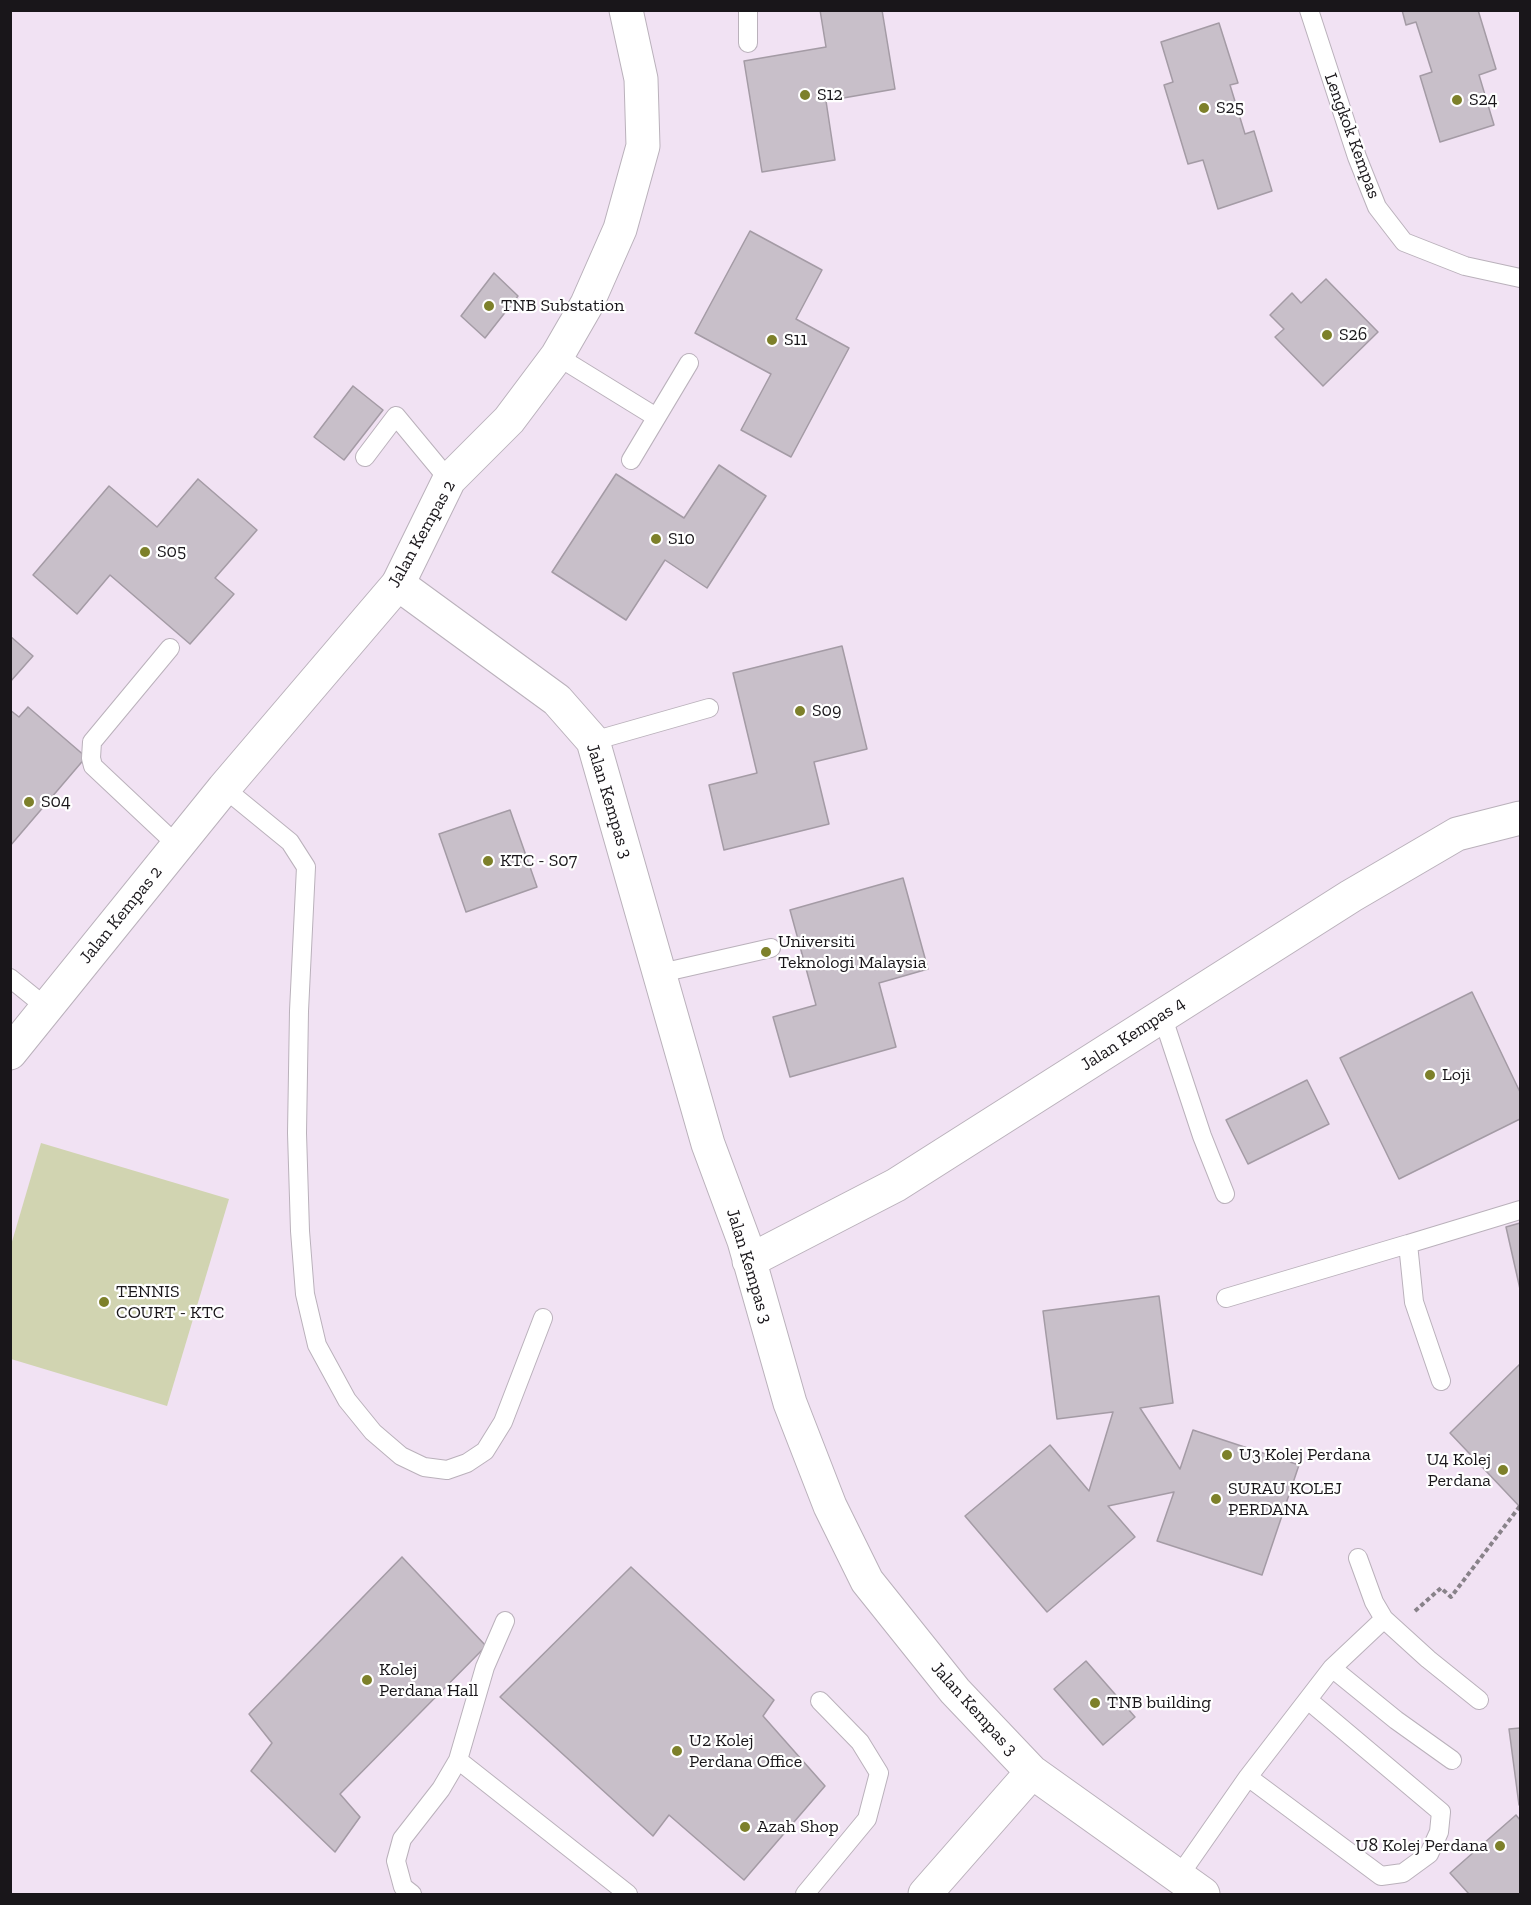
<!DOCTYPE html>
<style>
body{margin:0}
#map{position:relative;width:1531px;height:1905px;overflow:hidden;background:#fbf1fc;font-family:"Zilla Slab",serif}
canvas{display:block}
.frame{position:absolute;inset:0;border:12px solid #19161a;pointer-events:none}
</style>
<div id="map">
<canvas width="1531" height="1905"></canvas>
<div class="frame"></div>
</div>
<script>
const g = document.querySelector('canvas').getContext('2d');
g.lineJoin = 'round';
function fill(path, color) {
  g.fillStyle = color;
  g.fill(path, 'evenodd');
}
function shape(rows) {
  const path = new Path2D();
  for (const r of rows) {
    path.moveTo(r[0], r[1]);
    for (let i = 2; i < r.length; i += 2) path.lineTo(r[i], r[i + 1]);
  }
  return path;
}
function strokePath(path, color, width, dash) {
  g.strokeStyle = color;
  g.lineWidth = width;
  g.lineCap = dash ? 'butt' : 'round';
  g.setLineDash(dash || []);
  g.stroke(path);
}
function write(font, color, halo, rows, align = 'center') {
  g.font = font + ' "Zilla Slab",serif';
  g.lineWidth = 4.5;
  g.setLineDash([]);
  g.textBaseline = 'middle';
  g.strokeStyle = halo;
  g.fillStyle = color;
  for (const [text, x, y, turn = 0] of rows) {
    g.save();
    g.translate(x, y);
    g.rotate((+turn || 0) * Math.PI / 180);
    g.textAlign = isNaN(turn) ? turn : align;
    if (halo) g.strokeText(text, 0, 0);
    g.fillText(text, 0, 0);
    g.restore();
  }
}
const built = shape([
 [11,11,1520,11,1520,1894,11,1894]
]);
const green = shape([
 [41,1143,229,1199,167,1406,11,1359,11,1245]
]);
const building = shape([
 [820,10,882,10,895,89,826,101,835,160,762,172,744,61,826,47,820,10],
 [1402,10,1478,10,1496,69,1479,75,1494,125,1440,142,1420,76,1432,72,1416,22,1406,25,1402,10],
 [1219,23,1238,83,1230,85,1245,134,1254,131,1272,191,1218,209,1203,160,1188,164,1164,85,1173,82,1161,42,1219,23],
 [750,231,822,270,796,319,849,348,791,457,741,430,771,374,695,333,750,231],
 [494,273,518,296,485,338,461,316,494,273],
 [1326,279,1378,332,1323,386,1275,337,1284,329,1270,315,1292,293,1301,303,1326,279],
 [353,386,383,410,344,460,314,437,353,386],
 [719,465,766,496,707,588,665,560,626,620,552,572,616,474,684,518,719,465],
 [198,479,257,530,215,578,234,594,190,644,110,575,77,614,33,575,109,486,157,527,198,479],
 [10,636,33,656,10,682,10,636],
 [842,646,867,749,814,762,829,824,724,850,709,785,757,773,733,673,842,646],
 [28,707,86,757,10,846,10,710,19,717,28,707],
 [510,810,537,887,466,912,439,834,510,810],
 [903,878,928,969,879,983,896,1047,790,1077,773,1017,816,1005,790,910,903,878],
 [1472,992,1520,1092,1520,1119,1399,1179,1340,1058,1472,992],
 [1307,1080,1329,1124,1248,1164,1226,1120,1307,1080],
 [1520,1223,1520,1289,1506,1227,1520,1223],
 [1159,1296,1173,1403,1140,1408,1180,1469,1193,1430,1299,1465,1262,1575,1157,1541,1174,1492,1108,1506,1135,1537,1047,1612,965,1516,1050,1445,1089,1491,1113,1412,1057,1419,1043,1311,1159,1296],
 [1520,1364,1520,1507,1450,1433,1520,1364],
 [402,1557,486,1646,340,1794,360,1817,335,1852,251,1771,272,1743,249,1714,402,1557],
 [631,1567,774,1700,763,1716,825,1786,744,1880,669,1815,653,1836,500,1697,631,1567],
 [1086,1661,1135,1717,1103,1745,1054,1689,1086,1661],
 [1520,1728,1520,1805,1519,1805,1509,1729,1520,1728],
 [1516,1815,1520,1820,1520,1894,1469,1894,1450,1873,1516,1815]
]);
const path = shape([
 [1415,1611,1441,1588,1451,1597,1520,1506]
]);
const lane = shape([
 [748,10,748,43],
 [1309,10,1357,157,1377,207,1404,242,1465,266,1520,278],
 [557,356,656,417],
 [365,457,396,416,449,480],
 [631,460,689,363],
 [170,648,92,742,91,758,93,766,177,845],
 [593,741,709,708],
 [224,788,290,842,306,867,299,1011,297,1133,300,1231,305,1294,317,1345,347,1400,373,1432,401,1456,424,1467,447,1470,467,1463,485,1451,503,1422,543,1318],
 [661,973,771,948],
 [10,978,47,1008],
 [1162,1015,1202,1136,1225,1194],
 [1226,1298,1408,1244],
 [1441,1381,1414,1302,1408,1244,1520,1210],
 [1358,1558,1374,1602,1384,1619,1428,1659,1479,1700],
 [1332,1668,1396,1720,1452,1760],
 [458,1760,628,1894],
 [1248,1777,1381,1876,1403,1873,1429,1854,1439,1832,1441,1812,1308,1700],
 [1179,1876,1248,1777,1332,1668,1384,1619],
 [412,1894,403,1887,396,1861,402,1839,441,1789,458,1760,485,1667,505,1621],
 [805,1894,867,1819,879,1773,860,1742,820,1701]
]);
const street = shape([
 [398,584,557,700,593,741,708,1144,744,1241,790,1403,830,1506,867,1581,955,1691,1032,1772,1203,1894],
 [749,1261,896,1185,1351,896,1457,834,1520,818],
 [925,1894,1032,1772]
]);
const secondary = shape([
 [10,1053,224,788,398,584,449,480,509,420,557,356,587,304,620,229,643,146,641,79,626,10]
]);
const markers = [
 [805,95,6,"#7d802a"],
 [1457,100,6,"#7d802a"],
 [1204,108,6,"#7d802a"],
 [489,306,6,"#7d802a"],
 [1327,335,6,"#7d802a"],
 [772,340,6,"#7d802a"],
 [656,539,6,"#7d802a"],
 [145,552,6,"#7d802a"],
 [800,711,6,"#7d802a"],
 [29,802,6,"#7d802a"],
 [488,861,6,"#7d802a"],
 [766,952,6,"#7d802a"],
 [1430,1075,6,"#7d802a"],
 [104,1302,6,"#7d802a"],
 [1227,1455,6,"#7d802a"],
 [1503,1470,6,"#7d802a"],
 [1216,1499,6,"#7d802a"],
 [367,1680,6,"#7d802a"],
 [1095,1703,6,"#7d802a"],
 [677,1751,6,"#7d802a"],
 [745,1827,6,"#7d802a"],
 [1500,1846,6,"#7d802a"]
];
const poiNames = [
 ["S12",817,95],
 ["S24",1469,100],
 ["S25",1216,108],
 ["TNB Substation",501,306],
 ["S26",1339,335],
 ["S11",784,340],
 ["S10",668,539],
 ["S05",157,552],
 ["S09",812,711],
 ["S04",41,802],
 ["KTC - S07",500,861],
 ["Universiti",778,942],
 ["Teknologi Malaysia",778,963],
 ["Loji",1442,1075],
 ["TENNIS",116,1292],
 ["COURT - KTC",116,1313],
 ["U3 Kolej Perdana",1239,1455],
 ["U4 Kolej",1491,1460,"right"],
 ["Perdana",1491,1481,"right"],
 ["SURAU KOLEJ",1228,1489],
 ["PERDANA",1228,1510],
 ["Kolej",379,1670],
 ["Perdana Hall",379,1691],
 ["TNB building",1107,1703],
 ["U2 Kolej",689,1741],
 ["Perdana Office",689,1762],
 ["Azah Shop",757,1827],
 ["U8 Kolej Perdana",1488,1846,"right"]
];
const streetNames = [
 ["Lengkok Kempas",1352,136,70],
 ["Jalan Kempas 2",422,534,-61],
 ["Jalan Kempas 3",609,801,73],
 ["Jalan Kempas 2",121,915,-51],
 ["Jalan Kempas 4",1133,1034,-33],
 ["Jalan Kempas 3",749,1266,73],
 ["Jalan Kempas 3",974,1709,48]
];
fill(built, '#f1e2f3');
fill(green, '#d1d4b1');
fill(building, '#c8bfc9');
strokePath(building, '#a49ba5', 1.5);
strokePath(lane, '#bab1bb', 20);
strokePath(street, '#bab1bb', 35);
strokePath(secondary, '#bab1bb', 35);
strokePath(path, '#888289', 4, [4.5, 3]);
strokePath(lane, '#fff', 18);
strokePath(street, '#fff', 33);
strokePath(secondary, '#fff', 33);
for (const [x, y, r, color] of markers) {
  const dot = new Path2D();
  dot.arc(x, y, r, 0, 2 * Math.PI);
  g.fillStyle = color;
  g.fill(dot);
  strokePath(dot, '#fff', 2);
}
write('18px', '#19161a', '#fff', poiNames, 'left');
write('18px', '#19161a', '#fff', streetNames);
</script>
